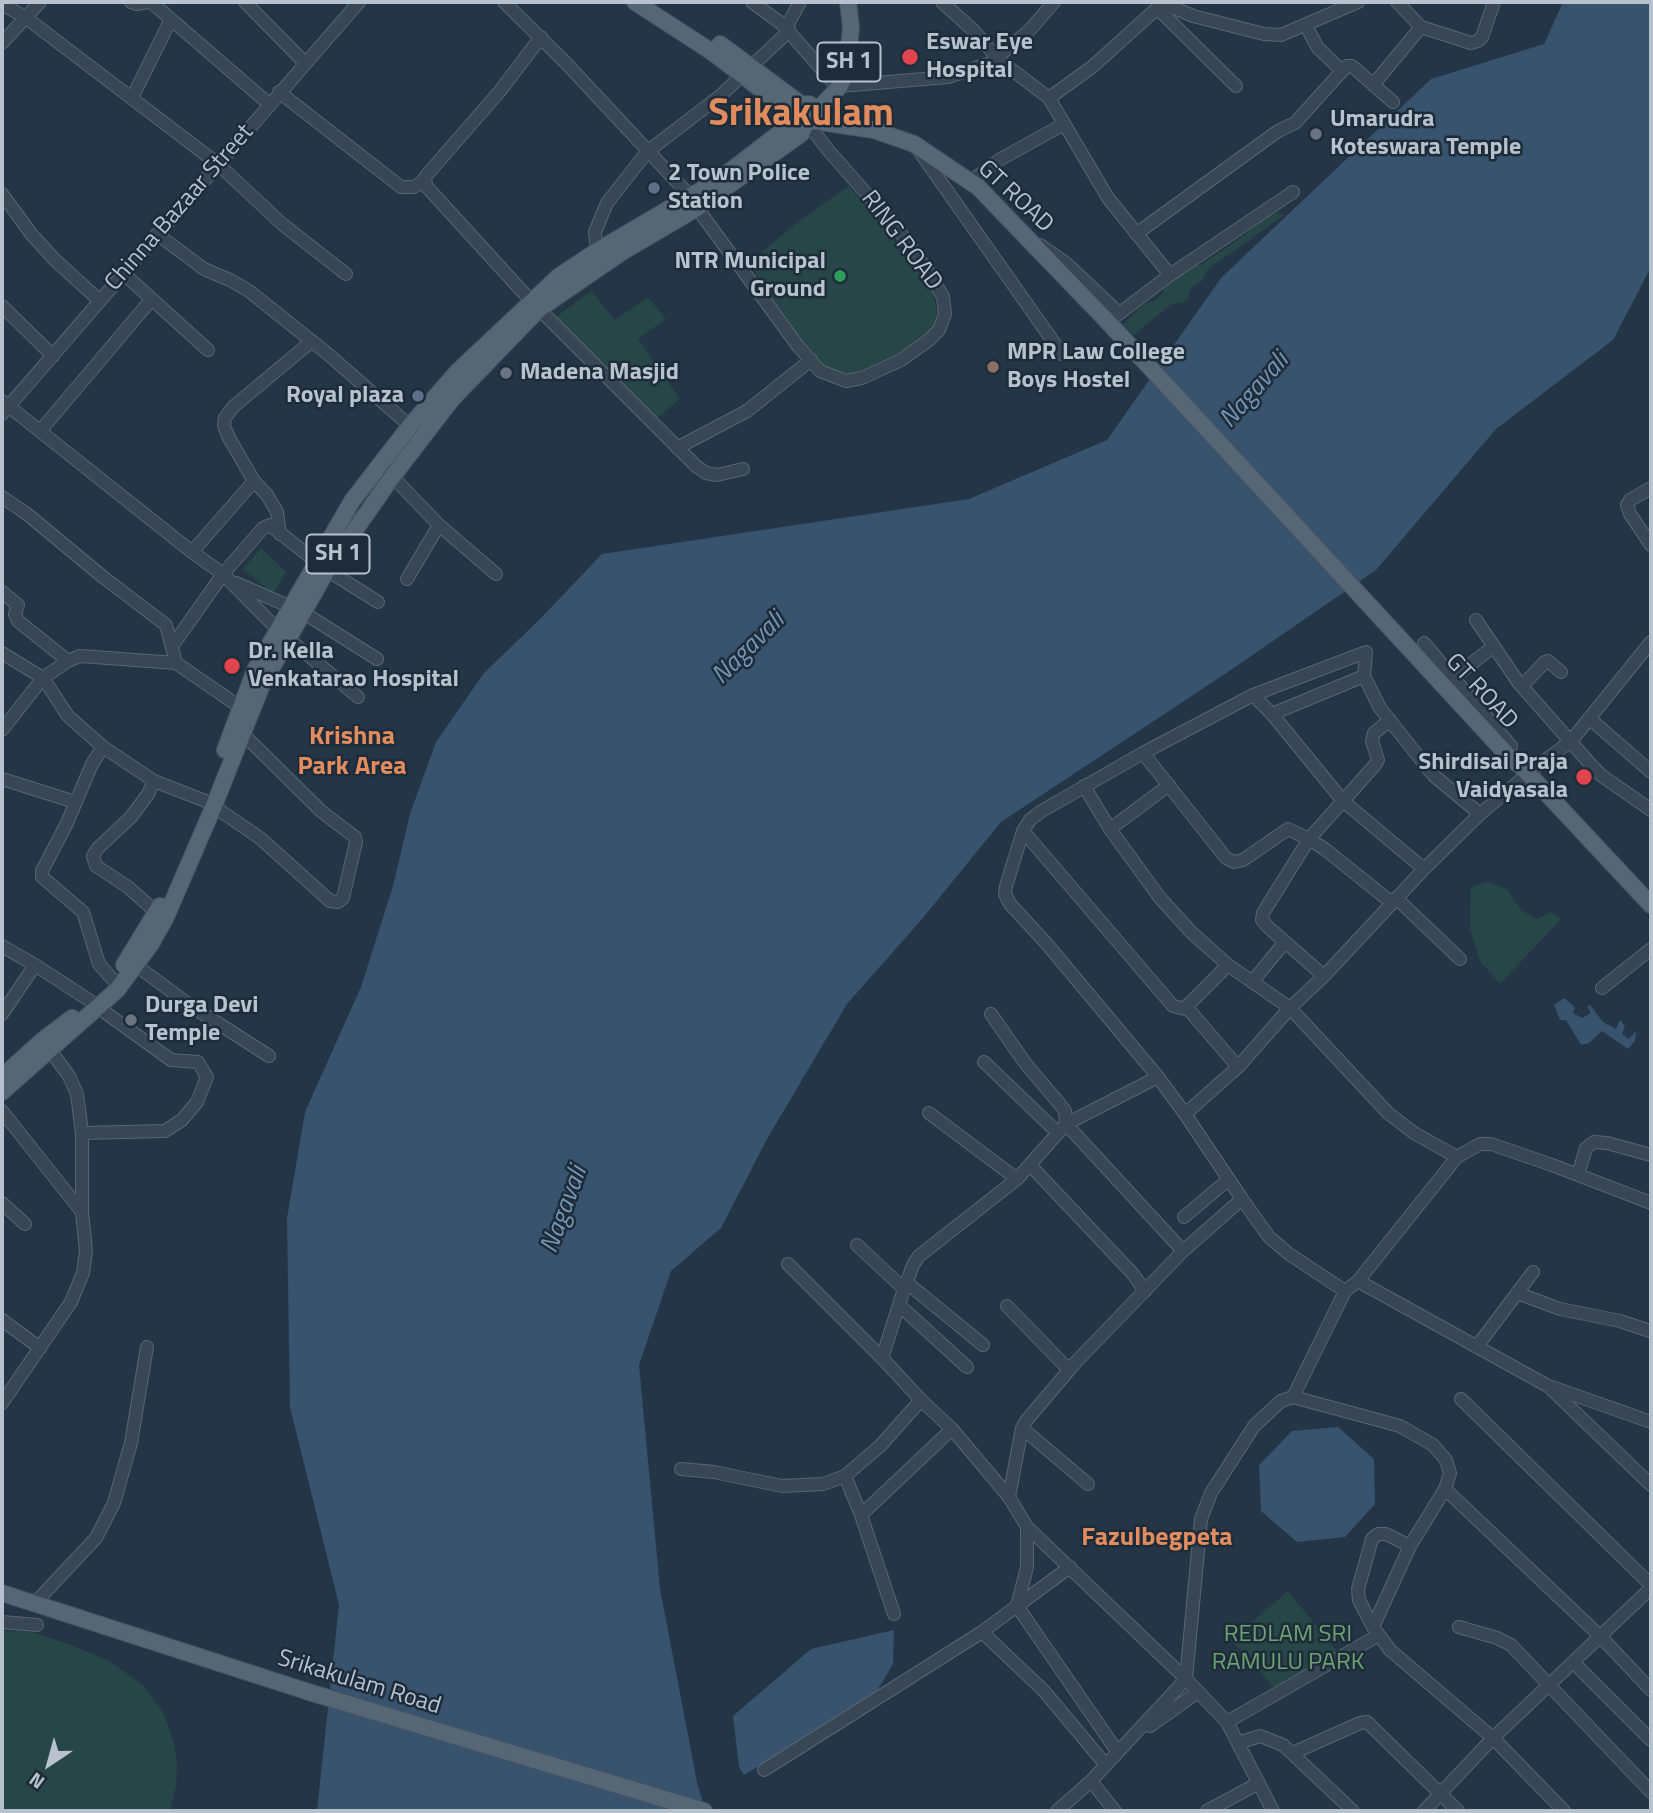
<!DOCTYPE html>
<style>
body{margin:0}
#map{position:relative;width:1653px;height:1813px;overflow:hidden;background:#243646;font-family:"Titillium Web",sans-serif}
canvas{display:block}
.frame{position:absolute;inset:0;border:4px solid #b7c2ce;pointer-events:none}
.north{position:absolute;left:14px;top:1729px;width:70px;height:70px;-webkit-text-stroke:5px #1e2c3a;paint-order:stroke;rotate:216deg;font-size:19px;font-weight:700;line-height:28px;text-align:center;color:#b7c2ce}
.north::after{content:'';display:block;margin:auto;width:24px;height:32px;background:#b7c2ce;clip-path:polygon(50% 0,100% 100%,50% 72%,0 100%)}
</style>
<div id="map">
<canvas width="1653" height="1813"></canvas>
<div class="frame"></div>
<div class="north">N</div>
</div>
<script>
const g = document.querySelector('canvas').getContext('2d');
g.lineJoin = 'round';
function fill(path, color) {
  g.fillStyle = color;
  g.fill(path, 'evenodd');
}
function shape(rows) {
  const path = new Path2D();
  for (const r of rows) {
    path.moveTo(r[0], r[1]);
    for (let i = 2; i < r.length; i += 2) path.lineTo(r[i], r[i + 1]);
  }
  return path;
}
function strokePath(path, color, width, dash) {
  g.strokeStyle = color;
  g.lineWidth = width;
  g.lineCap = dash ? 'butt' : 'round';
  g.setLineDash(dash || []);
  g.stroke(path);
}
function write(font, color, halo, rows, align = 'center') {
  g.font = font + ' "Titillium Web",sans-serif';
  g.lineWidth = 5;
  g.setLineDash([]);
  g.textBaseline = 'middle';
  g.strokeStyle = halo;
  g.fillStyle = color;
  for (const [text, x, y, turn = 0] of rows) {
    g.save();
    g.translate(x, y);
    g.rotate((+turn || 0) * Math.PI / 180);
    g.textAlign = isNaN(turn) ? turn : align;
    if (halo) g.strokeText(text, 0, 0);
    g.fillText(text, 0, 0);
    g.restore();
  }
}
const green = shape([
 [849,186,918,269,932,290,937,312,933,329,895,355,853,374,840,376,824,368,760,283,753,266,757,256,798,222],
 [1273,211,1284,215,1207,270,1203,280,1191,288,1187,301,1172,304,1133,335,1123,325,1142,305,1156,300,1163,293,1164,286,1193,266,1202,264,1243,236],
 [591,291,615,320,648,297,666,319,638,339,680,399,657,418,556,317],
 [261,548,286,572,273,594,243,569],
 [1487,882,1507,889,1521,910,1537,919,1551,912,1561,919,1500,984,1480,961,1470,929,1471,887],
 [1288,1591,1344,1660,1281,1695,1231,1640],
 [2,1630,32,1632,71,1645,109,1661,143,1685,163,1712,173,1740,177,1763,176,1785,170,1811,2,1811]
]);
const water = shape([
 [1563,2,1651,2,1651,267,1613,340,1496,429,1376,570,1225,674,1001,822,922,919,847,1004,767,1139,721,1228,671,1271,639,1365,660,1589,698,1787,706,1811,317,1811,339,1605,290,1407,287,1218,305,1112,361,987,393,886,410,814,436,742,484,673,539,620,602,554,969,499,1107,440,1221,278,1431,79,1544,44],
 [1564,998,1575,1007,1573,1013,1582,1018,1591,1013,1587,1006,1590,1005,1603,1022,1616,1029,1620,1020,1625,1026,1622,1034,1629,1039,1636,1031,1635,1041,1628,1049,1602,1031,1589,1043,1581,1045,1566,1020,1560,1020,1554,1005],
 [1338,1427,1374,1459,1375,1504,1345,1537,1297,1542,1261,1511,1259,1465,1292,1431],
 [894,1630,893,1664,874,1696,744,1775,739,1767,733,1716,811,1649]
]);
const minor = shape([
 [131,2,137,4,148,2],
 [151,2,269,104],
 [245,2,305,63],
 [504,2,565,62,691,197],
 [752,2,782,24,834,83],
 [942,2,974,31,999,60,1049,98,1108,198,1170,275],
 [1160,2,1193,16,1264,34,1281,35,1358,2],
 [1397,2,1421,27,1471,43,1478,41,1482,37,1494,2],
 [2,4,25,17,218,164,282,224,346,274],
 [1157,8,1236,86],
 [1306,26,1318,48,1342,71,1347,66,1352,66,1393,102],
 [541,37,500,91,425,177,426,186,531,301,696,466,706,473,717,475,743,469],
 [2,43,40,2],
 [997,57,1029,31,1054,2],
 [1373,85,1421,27],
 [840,86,948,77,999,60],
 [279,92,401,187,414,187,424,181],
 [132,98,171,19],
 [1049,98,1092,67,1164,2],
 [917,148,1062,354],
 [970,182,999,160,1064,124],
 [2,194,32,235,55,260,100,301],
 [697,208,798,346,820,371,846,381,862,378,901,360,929,340,939,330,945,314,943,297,928,271,900,232,828,150,808,124],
 [157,234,204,269,230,280,249,291,329,355,410,426],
 [1136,234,1278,131,1295,123,1342,71],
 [1040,245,1067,264,1119,313],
 [597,251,595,232,607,203,647,152,720,96,789,31,788,24,800,2],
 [123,273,208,350],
 [2,306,53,356],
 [1108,322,1170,275,1293,192],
 [2,401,192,552,223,574,278,630,358,697],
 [2,414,359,2],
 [41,430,151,300],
 [677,448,747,411,811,360],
 [386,470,439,525,496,574],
 [1651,488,1630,500,1627,505,1630,514,1651,545],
 [2,497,27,514,103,577,166,625,176,663],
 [280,534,277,512,267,495,254,481,229,438,224,426,225,418,233,407,312,341],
 [192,552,254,481],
 [327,570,378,602],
 [407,579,439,525],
 [236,583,304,613,377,659],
 [2,592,18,605,15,614,18,621,68,661],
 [1476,620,1518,682,1592,766,1602,776,1651,810],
 [1424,643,1511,746,1508,756],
 [173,645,223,574,263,528,270,525,318,563],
 [2,653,43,678,68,716,103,747],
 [1453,678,1494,646],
 [1522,686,1545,662,1548,661,1561,672],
 [1272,714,1364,676],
 [1589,718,1651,772],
 [2,730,43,678,68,661,80,656,176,663,240,707],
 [1143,753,1226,858,1234,862,1243,860,1288,829,1309,839,1326,850,1392,903],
 [1528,773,1571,741,1651,642],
 [2,779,75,802],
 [154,781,148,794,131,817,98,848,93,856,96,866,128,887,156,912],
 [1084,786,1110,829,1160,898,1192,933,1228,965,1290,1008,1388,1113,1414,1133,1457,1157],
 [213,808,222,812,260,838,330,901,338,902,343,898,356,842,355,837,322,812,243,734],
 [1110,829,1169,785],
 [1023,831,1173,1006,1189,1010,1238,1067],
 [1424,869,1343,801,1272,714,1253,695,1366,652,1364,676,1380,708,1433,775,1480,814],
 [1396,898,1460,959],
 [2,946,35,965,92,1002],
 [137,966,191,1006,269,1056],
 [1324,976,1268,927,1262,920,1263,913,1309,839,1375,765,1378,760,1372,741,1374,733,1390,720],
 [113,980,99,964,83,912,42,877,42,871,67,823,92,764,103,747,154,781,208,802],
 [1252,982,1285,942],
 [1602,988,1651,949],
 [1185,1008,1228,965],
 [2,1014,35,965],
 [991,1014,1025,1063,1058,1102,1065,1111,1066,1124,1183,1251],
 [984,1062,1058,1133],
 [2,1111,82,1212],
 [929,1113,1017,1179],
 [1185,1114,1238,1067,1290,1008,1324,976,1424,869,1480,814,1523,778],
 [82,1133,165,1131,182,1120,197,1102,207,1077,198,1062,171,1060,99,1008],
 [1030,1165,1133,1274,1145,1291],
 [1578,1175,1586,1148,1594,1142,1607,1143,1651,1155],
 [1242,1199,1185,1114,1158,1077,1046,943,1010,904,1005,894,1006,886,1023,831,1030,820,1040,812,1143,753,1253,695],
 [2,1203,25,1224],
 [1184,1217,1229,1179],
 [857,1245,904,1289],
 [788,1264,882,1358,921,1400,952,1429,1009,1497],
 [1358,1281,1457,1157,1480,1144,1491,1144,1552,1165,1651,1203],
 [906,1282,983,1345],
 [1517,1293,1560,1309,1620,1321,1650,1331],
 [899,1305,967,1367],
 [1007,1306,1069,1370],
 [2,1320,40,1348],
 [1478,1345,1533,1272],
 [882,1358,903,1292,913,1265,919,1256,1017,1179,1066,1124,1158,1077],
 [1550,1388,1651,1485],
 [1293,1397,1345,1291],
 [1461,1399,1651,1585],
 [2,1403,71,1302,83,1273,86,1251,82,1212,82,1133,77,1094,69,1076,50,1050],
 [1022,1428,1088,1484],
 [681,1469,714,1472,782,1486,823,1484,845,1476,861,1515],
 [845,1476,880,1446,921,1400],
 [1445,1489,1601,1637,1651,1690],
 [1070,1567,1017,1606,1117,1751],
 [34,1604,96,1538,114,1503,131,1443,147,1347],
 [894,1614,861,1515,952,1429],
 [2,1622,37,1625],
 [1373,1627,1359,1600,1358,1589,1372,1539,1378,1534,1386,1534,1410,1546],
 [1459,1627,1497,1638,1511,1645,1651,1792],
 [982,1632,1044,1691,1105,1764],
 [1574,1663,1651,1740],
 [1227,1722,1379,1635],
 [1150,1726,1198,1692],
 [1238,1743,1260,1736,1283,1745,1353,1811],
 [1293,1753,1360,1723,1367,1722,1458,1811],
 [764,1770,982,1632,1017,1606,1027,1567,1027,1527],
 [1091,1781,1115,1811],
 [1057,1811,1091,1781,1186,1679,1201,1519,1211,1493,1254,1426,1281,1401,1293,1397,1400,1426,1433,1445,1446,1460,1450,1473,1445,1489,1410,1546,1373,1627,1390,1650,1493,1738,1564,1811],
 [1207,1811,1259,1783],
 [1273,1811,1227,1722,1186,1679,1027,1527,1009,1497,1022,1428,1026,1421,1075,1363,1183,1251,1242,1199,1269,1237,1289,1254,1345,1291,1358,1281,1546,1385,1651,1422],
 [1424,1811,1493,1738,1651,1588]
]);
const major = shape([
 [635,2,712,52,779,103,797,113],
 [720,44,802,105],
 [817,111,840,86,847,70,851,27,848,2],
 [814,121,874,130,914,144,978,187,1108,322,1512,760,1522,767,1651,905],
 [225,750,255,670,352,501,410,426,458,371,558,277,597,251,720,179,798,119],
 [124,965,160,906],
 [2,1077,43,1040,72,1018],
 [2,1092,117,990,151,944,166,917,213,808,262,685,327,570,392,477,452,399,539,309,622,252,697,208,801,134,806,124,816,118,815,108,809,104,802,105,797,113,798,119,806,124],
 [2,1593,312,1693,704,1811]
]);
const markers = [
 [910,57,9,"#e0444e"],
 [1316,134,7,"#6b7280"],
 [654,188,7,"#5c6f8a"],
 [840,276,7,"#2e9e5b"],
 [993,367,7,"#8d6e63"],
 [506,373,7,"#6b7280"],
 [418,396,7,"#5c6f8a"],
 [232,666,9,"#e0444e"],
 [1584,777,9,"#e0444e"],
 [131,1020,7,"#6b7280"]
];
const shields = [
 [849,62,63],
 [338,554,63]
];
const shieldNames = [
 ["SH 1",849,62],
 ["SH 1",338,554]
];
const poiNames = [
 ["Eswar Eye",926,43],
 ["Hospital",926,71],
 ["Umarudra",1330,120],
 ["Koteswara Temple",1330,148],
 ["2 Town Police",668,174],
 ["Station",668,202],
 ["NTR Municipal",826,262,"right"],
 ["Ground",826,290,"right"],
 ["MPR Law College",1007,353],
 ["Boys Hostel",1007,381],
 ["Madena Masjid",520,373],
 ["Royal plaza",404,396,"right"],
 ["Dr. Kella",248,652],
 ["Venkatarao Hospital",248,680],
 ["Shirdisai Praja",1568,763,"right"],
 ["Vaidyasala",1568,791,"right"],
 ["Durga Devi",145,1006],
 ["Temple",145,1034]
];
const streetNames = [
 ["GT ROAD",1015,197,43],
 ["Chinna Bazaar Street",180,208,-49],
 ["RING ROAD",901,241,53],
 ["GT ROAD",1481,692,47],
 ["Srikakulam Road",359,1683,17]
];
const parkNames = [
 ["REDLAM SRI",1288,1635],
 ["RAMULU PARK",1288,1663]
];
const waterNames = [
 ["Nagavali",1255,391,-49],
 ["Nagavali",749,649,-45],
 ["Nagavali",565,1210,-70]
];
const neighbourhoodNames = [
 ["Krishna",352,738],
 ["Park Area",352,768],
 ["Fazulbegpeta",1157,1539]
];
const townNames = [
 ["Srikakulam",801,116]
];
fill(green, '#274647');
fill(water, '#37536e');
strokePath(minor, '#586572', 14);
strokePath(major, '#465361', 18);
strokePath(minor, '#394755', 12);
strokePath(major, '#576675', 16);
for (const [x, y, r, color] of markers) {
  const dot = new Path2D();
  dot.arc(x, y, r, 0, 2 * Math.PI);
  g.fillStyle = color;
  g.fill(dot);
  strokePath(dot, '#1e2c3a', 2.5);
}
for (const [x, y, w] of shields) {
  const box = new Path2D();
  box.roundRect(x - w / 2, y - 19.5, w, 39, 5);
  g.fillStyle = '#1e2c3a';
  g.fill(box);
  strokePath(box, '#b7c2ce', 2);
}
write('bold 23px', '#b7c2ce', null, shieldNames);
write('bold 24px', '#b7c2ce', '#1e2c3a', poiNames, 'left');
write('24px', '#b7c2ce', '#1e2c3a', streetNames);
write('24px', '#6ca273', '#1e2c3a', parkNames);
write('italic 26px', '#7496b4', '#1e2c3a', waterNames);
write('bold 26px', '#e18c5f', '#1e2c3a', neighbourhoodNames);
write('bold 38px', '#e18c5f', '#1e2c3a', townNames);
</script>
